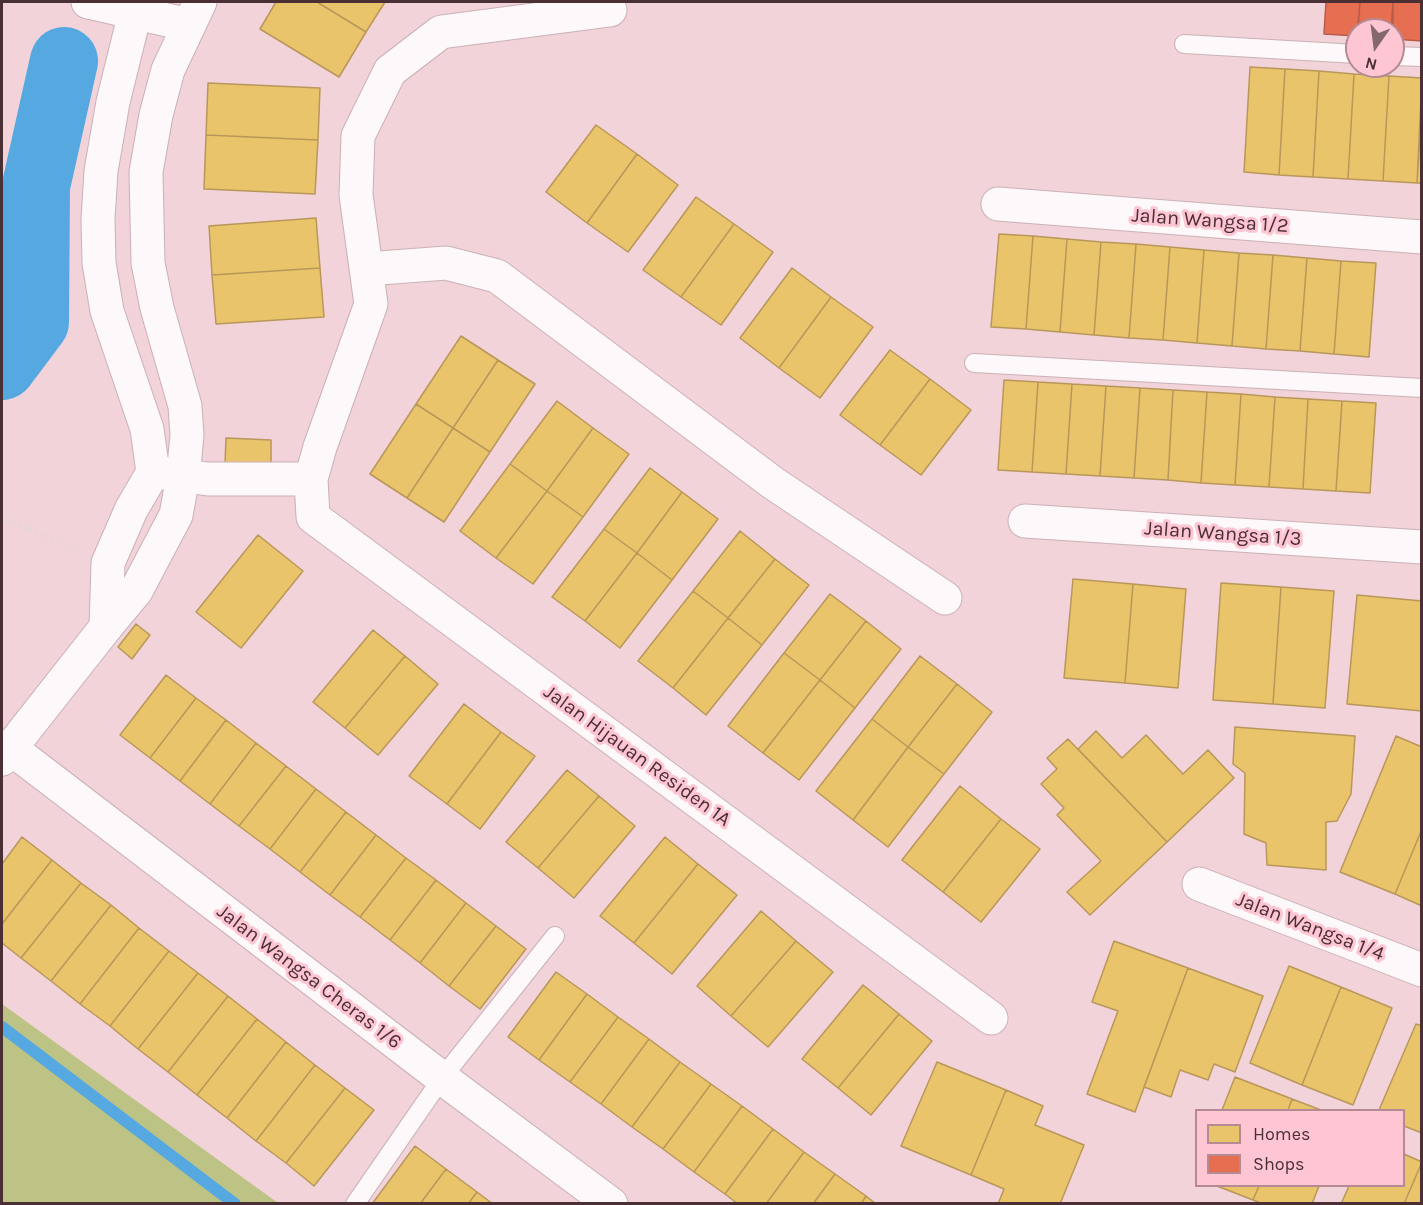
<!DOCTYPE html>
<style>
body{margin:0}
#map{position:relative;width:1423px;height:1205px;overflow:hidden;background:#f1d3d9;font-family:Karla,sans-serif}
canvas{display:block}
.frame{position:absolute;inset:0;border:3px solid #4a2f35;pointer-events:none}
.legend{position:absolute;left:1195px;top:1109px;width:210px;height:78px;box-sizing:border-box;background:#fec6d2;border:2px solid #b68a93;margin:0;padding:8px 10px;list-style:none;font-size:18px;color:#4a2f35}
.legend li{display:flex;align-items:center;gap:12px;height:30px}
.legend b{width:30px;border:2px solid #b68a93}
.north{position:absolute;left:1345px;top:18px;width:60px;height:60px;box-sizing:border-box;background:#fec6d2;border:2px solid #b68a93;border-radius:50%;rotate:194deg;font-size:16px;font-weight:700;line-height:24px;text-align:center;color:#4a2f35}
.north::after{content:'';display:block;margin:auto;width:21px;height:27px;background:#84686e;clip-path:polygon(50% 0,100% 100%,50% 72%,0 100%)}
</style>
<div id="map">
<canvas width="1423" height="1205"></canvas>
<div class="frame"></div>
<ul class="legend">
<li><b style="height:16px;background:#e9c46a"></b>Homes</li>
<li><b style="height:16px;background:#e76f51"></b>Shops</li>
</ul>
<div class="north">N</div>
</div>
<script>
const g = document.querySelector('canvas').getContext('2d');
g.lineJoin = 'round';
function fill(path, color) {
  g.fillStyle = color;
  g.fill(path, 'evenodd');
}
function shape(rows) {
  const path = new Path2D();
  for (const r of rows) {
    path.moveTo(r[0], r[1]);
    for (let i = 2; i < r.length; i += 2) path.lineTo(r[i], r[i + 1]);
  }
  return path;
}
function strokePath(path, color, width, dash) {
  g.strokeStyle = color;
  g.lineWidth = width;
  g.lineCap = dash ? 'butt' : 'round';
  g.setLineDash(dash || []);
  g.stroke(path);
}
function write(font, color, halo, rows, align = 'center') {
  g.font = font + ' Karla,sans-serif';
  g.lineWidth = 6;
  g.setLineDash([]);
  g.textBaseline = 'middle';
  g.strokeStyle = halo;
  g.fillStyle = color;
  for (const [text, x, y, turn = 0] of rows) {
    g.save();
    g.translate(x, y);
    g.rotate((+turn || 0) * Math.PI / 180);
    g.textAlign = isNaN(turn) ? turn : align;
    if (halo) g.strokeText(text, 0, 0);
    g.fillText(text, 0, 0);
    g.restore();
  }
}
const green = shape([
 [2,1004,278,1203,2,1203]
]);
const homes = shape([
 [276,2,317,2,366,32,339,77,260,29,276,2],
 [317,2,385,2,366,32,317,2],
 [1250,67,1285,69,1279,175,1244,172,1250,67],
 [1285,69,1319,71,1313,177,1279,175,1285,69],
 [1319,71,1354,74,1348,179,1313,177,1319,71],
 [1354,74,1389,76,1383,181,1348,179,1354,74],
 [1389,76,1422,78,1417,183,1383,181,1389,76],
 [208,83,320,88,318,140,206,135,208,83],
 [1422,105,1422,183,1417,183,1422,105],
 [596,125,637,154,587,223,546,192,596,125],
 [206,135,318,140,315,194,204,189,206,135],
 [637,154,678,185,628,252,587,223,637,154],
 [696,197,734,224,681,297,643,270,696,197],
 [316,218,320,268,212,275,209,226,316,218],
 [734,224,773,252,721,325,681,297,734,224],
 [999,234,1033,236,1026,329,991,327,999,234],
 [1033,236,1067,239,1060,332,1026,329,1033,236],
 [1067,239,1101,242,1094,335,1060,332,1067,239],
 [1101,242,1136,244,1129,338,1094,335,1101,242],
 [1136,244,1170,247,1163,340,1129,338,1136,244],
 [1170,247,1204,250,1197,343,1163,340,1170,247],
 [1204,250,1239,253,1232,346,1197,343,1204,250],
 [1239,253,1273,255,1266,349,1232,346,1239,253],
 [1273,255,1307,258,1300,351,1266,349,1273,255],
 [1307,258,1341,261,1334,354,1300,351,1307,258],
 [1341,261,1376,263,1369,357,1334,354,1341,261],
 [320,268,324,317,216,324,212,275,320,268],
 [792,268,831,297,779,368,740,338,792,268],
 [831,297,873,327,820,398,779,368,831,297],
 [461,336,498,360,453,428,416,404,461,336],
 [890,350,930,379,880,445,840,415,890,350],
 [498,360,535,384,490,452,453,428,498,360],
 [930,379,971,410,921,475,880,445,930,379],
 [1004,380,1038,382,1032,472,998,470,1004,380],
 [1038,382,1072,384,1066,474,1032,472,1038,382],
 [1072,384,1106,386,1100,476,1066,474,1072,384],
 [1106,386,1140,388,1134,478,1100,476,1106,386],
 [1140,388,1173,390,1168,480,1134,478,1140,388],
 [1173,390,1207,392,1201,483,1168,480,1173,390],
 [1207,392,1241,394,1235,485,1201,483,1207,392],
 [1241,394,1275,397,1269,487,1235,485,1241,394],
 [1275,397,1308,399,1303,489,1269,487,1275,397],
 [1308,399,1342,401,1336,491,1303,489,1308,399],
 [557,401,593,428,547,491,510,464,557,401],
 [1342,401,1376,403,1370,493,1336,491,1342,401],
 [416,404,453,428,407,498,370,474,416,404],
 [453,428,490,452,444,522,407,498,453,428],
 [593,428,629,454,583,517,547,491,593,428],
 [226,438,271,440,271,466,225,464,226,438],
 [510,464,547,491,496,558,460,531,510,464],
 [650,468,682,492,637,553,604,529,650,468],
 [547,491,583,517,533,584,496,558,547,491],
 [682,492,718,519,672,580,637,553,682,492],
 [604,529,637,553,585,621,552,597,604,529],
 [740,531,775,559,728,618,693,591,740,531],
 [258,535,303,571,241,648,196,612,258,535],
 [637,553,672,580,620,648,585,621,637,553],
 [775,559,809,585,762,645,728,618,775,559],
 [1073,579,1133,584,1125,683,1064,678,1073,579],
 [1221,583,1281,587,1273,704,1213,700,1221,583],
 [1133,584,1186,589,1178,688,1125,683,1133,584],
 [1281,587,1334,591,1325,708,1273,704,1281,587],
 [693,591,728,618,673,688,638,661,693,591],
 [830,594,866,621,820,680,784,653,830,594],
 [1357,595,1422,601,1422,711,1347,704,1357,595],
 [728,618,762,645,706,715,673,688,728,618],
 [866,621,901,649,855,708,820,680,866,621],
 [136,624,150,635,132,659,118,647,136,624],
 [373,630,405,656,345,728,313,702,373,630],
 [784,653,820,680,763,753,728,726,784,653],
 [405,656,438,684,378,755,345,728,405,656],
 [920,656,957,684,908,747,872,719,920,656],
 [166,675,196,698,150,758,120,735,166,675],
 [820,680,855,708,799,780,763,753,820,680],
 [957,684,992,712,944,774,908,747,957,684],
 [196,698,226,720,180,781,150,758,196,698],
 [464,704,501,732,447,804,409,776,464,704],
 [872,719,908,747,853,820,816,791,872,719],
 [226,720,256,743,210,804,180,781,226,720],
 [1235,727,1355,736,1351,794,1337,821,1326,822,1326,870,1267,865,1266,843,1244,834,1245,773,1233,764,1235,727],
 [1096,731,1122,758,1146,735,1183,774,1208,750,1234,778,1167,842,1078,749,1096,731],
 [501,732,535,756,480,829,447,804,501,732],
 [1396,736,1422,747,1422,829,1395,894,1340,872,1396,736],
 [1068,739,1167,842,1090,915,1067,892,1101,861,1057,815,1064,808,1041,784,1057,769,1047,758,1068,739],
 [256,743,286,766,239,826,210,804,256,743],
 [908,747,944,774,888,847,853,820,908,747],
 [286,766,316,789,270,849,239,826,286,766],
 [567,770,599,796,538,868,506,842,567,770],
 [960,786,1001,819,943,892,902,860,960,786],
 [316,789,346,812,300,872,270,849,316,789],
 [599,796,635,826,574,898,538,868,599,796],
 [346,812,376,835,330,895,300,872,346,812],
 [1001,819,1040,849,981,922,943,892,1001,819],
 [1422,829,1422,906,1395,894,1422,829],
 [376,835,406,858,360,917,330,895,376,835],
 [22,837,52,860,2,924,2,864,22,837],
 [665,837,698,864,634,943,600,916,665,837],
 [406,858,436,880,390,940,360,917,406,858],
 [52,860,81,883,21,958,2,943,2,924,52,860],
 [698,864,737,895,672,974,634,943,698,864],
 [436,880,466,903,420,963,390,940,436,880],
 [81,883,111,905,51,981,21,958,81,883],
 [466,903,496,926,449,986,420,963,466,903],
 [111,905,139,928,80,1004,51,981,111,905],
 [761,911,796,941,731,1016,697,986,761,911],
 [496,926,526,949,480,1009,449,986,496,926],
 [139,928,169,951,110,1026,80,1004,139,928],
 [796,941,833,972,768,1047,731,1016,796,941],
 [1114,941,1188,968,1135,1112,1087,1094,1118,1011,1092,1002,1114,941],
 [169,951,198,973,138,1049,110,1026,169,951],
 [1289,966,1341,987,1302,1085,1250,1063,1289,966],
 [1188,968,1263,996,1235,1072,1214,1064,1208,1080,1180,1070,1171,1097,1144,1087,1188,968],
 [556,972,587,994,539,1060,508,1037,556,972],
 [198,973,228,996,168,1072,138,1049,198,973],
 [863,985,899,1014,838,1088,802,1059,863,985],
 [1341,987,1392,1008,1353,1105,1302,1085,1341,987],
 [587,994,618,1017,570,1082,539,1060,587,994],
 [228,996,257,1019,197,1095,168,1072,228,996],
 [899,1014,932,1041,871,1115,838,1088,899,1014],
 [618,1017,649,1039,601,1104,570,1082,618,1017],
 [257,1019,286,1042,227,1118,197,1095,257,1019],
 [1416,1024,1422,1026,1422,1133,1404,1126,1404,1110,1379,1110,1416,1024],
 [649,1039,680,1062,632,1127,601,1104,649,1039],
 [286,1042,315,1065,256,1141,227,1118,286,1042],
 [680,1062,711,1084,663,1149,632,1127,680,1062],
 [937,1062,1006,1090,971,1175,901,1146,937,1062],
 [315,1065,345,1088,286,1163,256,1141,315,1065],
 [1235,1077,1292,1099,1288,1110,1222,1110,1235,1077],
 [711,1084,742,1106,694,1172,663,1149,711,1084],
 [345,1088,374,1110,314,1186,286,1163,345,1088],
 [1006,1090,1043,1106,1035,1125,1084,1145,1060,1204,998,1204,1004,1189,971,1175,1006,1090],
 [1292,1099,1321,1110,1288,1110,1292,1099],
 [742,1106,773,1129,725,1194,694,1172,742,1106],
 [773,1129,804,1152,766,1204,738,1204,725,1194,773,1129],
 [415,1146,446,1169,420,1204,372,1204,415,1146],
 [804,1152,835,1174,813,1204,766,1204,804,1152],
 [1404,1154,1422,1162,1404,1204,1341,1204,1349,1186,1404,1186,1404,1154],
 [1422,1162,1422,1204,1404,1204,1422,1162],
 [446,1169,477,1192,468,1204,420,1204,446,1169],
 [835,1174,866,1196,861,1204,813,1204,835,1174],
 [1217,1186,1259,1186,1253,1200,1217,1186],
 [1259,1186,1319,1186,1312,1204,1263,1204,1253,1200,1259,1186],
 [477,1192,493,1204,468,1204,477,1192],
 [866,1196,876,1204,861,1204,866,1196]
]);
const shops = shape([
 [1326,2,1360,2,1357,36,1324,34,1326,2],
 [1360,2,1393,2,1391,30,1358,30,1360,2],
 [1393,2,1422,2,1422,41,1393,39,1393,2]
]);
const stream = shape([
 [2,1027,235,1204]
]);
const river = shape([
 [2,366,35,322,36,186,64,61]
]);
const path = shape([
 [2,518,77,549]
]);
const lane = shape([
 [1184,44,1357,54],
 [1393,56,1422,57],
 [974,363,1422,388],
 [355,1204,442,1078,555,936]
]);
const street = shape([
 [88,2,189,25],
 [610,10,441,32,390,71,358,136,356,195,371,304,320,447,311,479,313,517,991,1018],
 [998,204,1422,237],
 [367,269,446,263,497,276,773,483,945,598],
 [155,472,208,479,311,479],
 [1025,521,1422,547],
 [9,747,442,1078,611,1204],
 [2,759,106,627],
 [1199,884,1422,970]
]);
const secondary = shape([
 [106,627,136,591,176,515,183,477,187,435,185,406,157,308,148,263,146,172,156,115,168,70,200,2],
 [106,627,108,563,131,510,153,472,147,429,107,311,99,263,98,219,101,171,113,102,135,13,141,2]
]);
const streetNames = [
 ["Jalan Wangsa 1/2",1210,221,4],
 ["Jalan Wangsa 1/3",1223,534,4],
 ["Jalan Hijauan Residen 1A",637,756,36],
 ["Jalan Wangsa 1/4",1310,927,21],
 ["Jalan Wangsa Cheras 1/6",309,977,37]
];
fill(green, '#bdc385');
fill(homes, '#e9c46a');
strokePath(homes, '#b9975a', 1.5);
fill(shops, '#e76f51');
strokePath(shops, '#b85c49', 1.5);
strokePath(stream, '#56a8e1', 12);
strokePath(river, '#56a8e1', 68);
strokePath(lane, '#cbb1b7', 20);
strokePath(street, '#cbb1b7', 35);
strokePath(secondary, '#cbb1b7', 35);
strokePath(path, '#e0d6d8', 4, [1.5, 4.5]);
strokePath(lane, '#fdf8f9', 18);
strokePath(street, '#fdf8f9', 33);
strokePath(secondary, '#fdf8f9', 33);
write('20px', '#4a2f35', '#fec6d2', streetNames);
</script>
